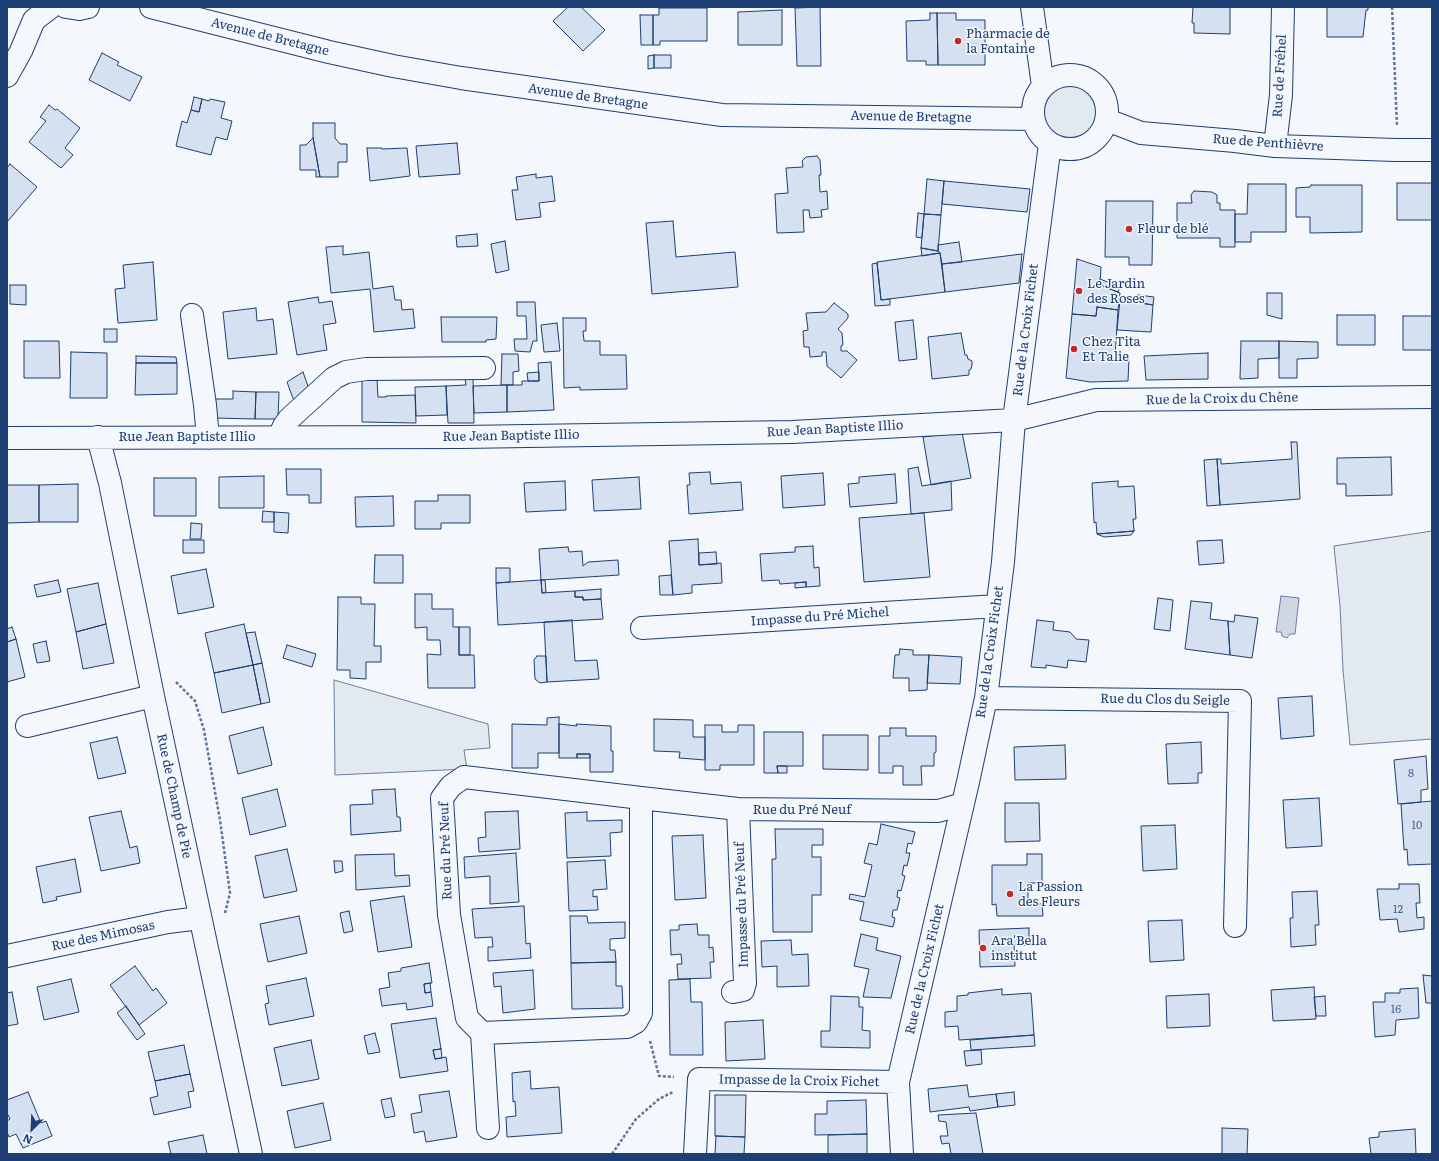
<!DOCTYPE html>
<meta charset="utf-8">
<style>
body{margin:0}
#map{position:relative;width:1439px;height:1161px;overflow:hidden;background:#f4f7fb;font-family:Literata,serif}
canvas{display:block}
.frame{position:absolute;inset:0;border:8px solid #1d3f73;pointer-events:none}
.north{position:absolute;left:12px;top:1109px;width:40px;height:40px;-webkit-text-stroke:3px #f4f7fb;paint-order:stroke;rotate:204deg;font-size:11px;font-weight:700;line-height:16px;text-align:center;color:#1d3f73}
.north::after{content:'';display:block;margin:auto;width:14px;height:18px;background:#1d3f73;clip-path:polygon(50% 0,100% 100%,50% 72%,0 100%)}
</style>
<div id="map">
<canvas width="1439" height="1161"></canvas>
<div class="frame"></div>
<div class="north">N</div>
</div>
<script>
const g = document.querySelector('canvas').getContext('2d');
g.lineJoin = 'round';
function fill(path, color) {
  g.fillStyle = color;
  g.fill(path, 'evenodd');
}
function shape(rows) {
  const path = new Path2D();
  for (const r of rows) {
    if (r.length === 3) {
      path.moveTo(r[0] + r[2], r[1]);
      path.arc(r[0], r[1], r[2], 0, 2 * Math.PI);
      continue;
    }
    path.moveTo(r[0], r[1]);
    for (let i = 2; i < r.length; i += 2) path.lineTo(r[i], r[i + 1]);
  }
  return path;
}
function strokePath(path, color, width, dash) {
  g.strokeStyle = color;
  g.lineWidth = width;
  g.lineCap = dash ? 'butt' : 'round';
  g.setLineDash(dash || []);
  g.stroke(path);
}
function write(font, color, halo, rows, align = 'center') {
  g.font = font + ' Literata,serif';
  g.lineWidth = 3;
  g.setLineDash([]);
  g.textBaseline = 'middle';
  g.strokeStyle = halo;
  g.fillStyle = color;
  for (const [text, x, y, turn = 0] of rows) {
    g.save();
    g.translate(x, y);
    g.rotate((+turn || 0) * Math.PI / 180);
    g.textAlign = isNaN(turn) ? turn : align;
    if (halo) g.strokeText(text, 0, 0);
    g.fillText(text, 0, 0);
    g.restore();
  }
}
const green = shape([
 [1070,112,27],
 [1432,531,1432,739,1350,745,1343,670,1340,606,1334,546,1432,531],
 [334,680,488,724,490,748,464,750,467,769,335,775,334,680]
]);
const water = shape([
 [1281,596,1299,598,1295,634,1290,634,1287,638,1282,636,1281,632,1276,632,1281,596]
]);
const building = shape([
 [568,7,581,7,605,30,583,51,553,21,568,7],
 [820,7,821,66,797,66,795,8,820,7],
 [1193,7,1230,7,1230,34,1194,33,1194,23,1192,23,1193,7],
 [1327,7,1368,7,1368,10,1366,10,1363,37,1327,37,1327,7],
 [659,8,707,8,707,41,660,41,660,45,653,45,653,15,659,15,659,8],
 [782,10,782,45,738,45,738,12,782,10],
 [930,13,937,13,938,65,926,65,926,61,907,61,906,21,930,20,930,13],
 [937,13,956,13,956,20,985,20,985,65,938,65,937,13],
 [640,15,653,15,653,45,641,45,640,15],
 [102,53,119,62,117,65,142,77,130,101,89,80,102,53],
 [654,55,654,68,648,69,648,56,654,55],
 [654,55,671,55,671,68,654,68,654,55],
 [194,97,202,99,199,112,191,110,194,97],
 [202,99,209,101,210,99,225,102,221,118,232,121,227,140,216,137,211,155,176,146,182,121,187,123,191,110,199,112,202,99],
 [49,105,55,110,57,109,80,128,65,148,73,155,61,168,29,142,46,121,40,117,49,105],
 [313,123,335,123,335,138,340,144,347,144,347,162,338,162,338,177,320,177,313,137,313,123],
 [313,138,320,177,316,177,316,170,300,170,300,145,306,145,313,138],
 [457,143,460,174,419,177,416,146,457,143],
 [367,148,382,148,382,149,407,148,410,176,370,181,367,148],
 [817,156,820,160,821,175,819,175,820,192,827,191,828,209,821,210,822,217,810,218,809,210,803,210,804,232,777,233,775,194,788,193,786,168,803,167,802,161,806,157,817,156],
 [10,164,37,187,7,222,7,168,10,164],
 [536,174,536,178,552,176,555,201,539,203,541,217,516,220,512,190,518,190,516,177,536,174],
 [927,179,944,181,941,215,924,214,927,179],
 [944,181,1030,189,1027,212,942,204,944,181],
 [1397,183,1432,183,1432,220,1397,220,1397,183],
 [1248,184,1286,184,1286,232,1251,232,1251,242,1235,242,1235,214,1247,214,1248,184],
 [1311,185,1362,185,1362,232,1310,233,1310,217,1296,217,1296,188,1310,187,1311,185],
 [1194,191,1212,192,1217,195,1217,203,1220,203,1220,210,1235,210,1235,247,1220,247,1220,238,1177,238,1177,203,1192,203,1191,195,1194,191],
 [1106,201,1153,201,1152,265,1129,265,1129,257,1105,257,1106,201],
 [918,213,924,214,922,238,916,237,918,213],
 [924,214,941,215,938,251,921,248,924,214],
 [673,221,676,257,735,252,738,287,652,294,646,223,673,221],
 [477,234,478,246,457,247,456,236,477,234],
 [505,241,509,270,496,273,491,244,505,241],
 [959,242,962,262,942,264,940,253,938,251,938,245,959,242],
 [343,246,343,255,369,252,373,289,393,286,395,300,401,300,402,310,413,309,415,328,374,332,370,289,331,293,326,247,343,246],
 [921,248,938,251,940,253,922,256,921,248],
 [940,253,945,292,881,300,877,262,940,253],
 [1022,254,1019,283,945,292,942,264,1022,254],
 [1077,259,1101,267,1100,285,1120,293,1118,310,1097,307,1096,316,1072,314,1077,259],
 [153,262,157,320,118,323,115,289,125,288,123,265,153,262],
 [877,263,881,300,890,299,890,305,875,306,872,264,877,263],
 [1100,279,1120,287,1118,292,1100,285,1100,279],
 [10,285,26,285,26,305,10,304,10,285],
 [1267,293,1282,293,1282,319,1267,315,1267,293],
 [1138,295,1154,297,1153,305,1137,302,1138,295],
 [318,297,319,303,332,301,336,323,323,325,327,350,297,355,288,302,318,297],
 [1120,300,1153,305,1151,332,1117,330,1120,300],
 [517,302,535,302,537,341,533,341,530,352,515,351,514,339,527,339,526,316,517,316,517,302],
 [834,303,848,314,848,318,838,329,842,333,843,345,841,346,841,351,847,351,857,360,841,378,827,366,826,352,822,352,822,356,810,357,809,347,804,347,803,331,808,330,806,313,826,312,834,303],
 [1097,307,1118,310,1115,357,1129,358,1128,381,1090,382,1066,378,1072,314,1096,316,1097,307],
 [256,308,257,321,273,319,277,354,228,359,223,312,256,308],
 [1337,315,1375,315,1375,345,1337,345,1337,315],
 [1403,316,1432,316,1432,350,1403,350,1403,316],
 [441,317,497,317,496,339,486,340,486,342,442,342,441,317],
 [563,318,586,318,586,331,583,331,584,341,600,341,600,355,626,355,627,389,580,390,580,387,564,388,563,318],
 [913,320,917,359,899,361,895,322,913,320],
 [557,323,560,351,544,352,541,325,557,323],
 [104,329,117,329,117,342,104,342,104,329],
 [961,333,965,355,967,355,968,359,972,361,972,365,971,369,969,370,969,375,932,379,928,337,961,333],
 [24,341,59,341,60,378,24,378,24,341],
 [1241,341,1279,341,1279,358,1258,359,1258,378,1240,379,1241,341],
 [1279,341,1318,342,1318,358,1297,359,1297,378,1279,378,1279,341],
 [71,352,107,353,107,398,70,398,71,352],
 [1208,353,1208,379,1146,380,1144,356,1208,353],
 [502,354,518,354,519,371,513,372,513,385,501,385,502,354],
 [136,356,176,357,177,363,136,363,136,356],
 [551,362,554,410,507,412,507,385,522,385,522,381,539,381,538,363,551,362],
 [136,363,177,363,177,394,135,395,136,363],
 [303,372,310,392,294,401,287,382,303,372],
 [539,372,539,381,528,381,527,373,539,372],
 [465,378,473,378,474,423,448,423,446,386,466,385,465,378],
 [362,380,377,380,378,397,386,397,386,396,415,395,416,423,362,422,362,380],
 [507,385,507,412,474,413,473,386,507,385],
 [446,386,447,415,416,416,415,387,446,386],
 [233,391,256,392,255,419,215,418,215,399,233,399,233,391],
 [256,392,279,392,278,419,255,419,256,392],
 [962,432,971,478,931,485,923,437,962,432],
 [1291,442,1297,442,1300,499,1220,505,1217,459,1221,459,1221,464,1292,459,1291,442],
 [1391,457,1392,495,1346,496,1346,484,1337,484,1337,458,1391,457],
 [1217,459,1220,505,1207,506,1204,460,1217,459],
 [918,467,922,486,951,481,952,510,911,514,908,469,918,467],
 [286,469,321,469,321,503,309,503,309,495,287,495,286,469],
 [710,472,711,484,741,482,743,510,689,514,687,485,690,485,689,473,710,472],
 [823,473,825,505,783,508,781,476,823,473],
 [895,474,897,503,850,507,848,484,859,483,859,477,895,474],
 [264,476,264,508,219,508,219,477,264,476],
 [639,477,641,509,594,511,592,480,639,477],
 [154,478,196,478,196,516,154,516,154,478],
 [565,481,566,510,526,512,524,483,565,481],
 [1118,481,1118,487,1134,486,1136,519,1133,519,1134,531,1097,534,1096,522,1094,523,1092,483,1118,481],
 [78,484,78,522,39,522,39,485,78,484],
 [7,485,39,485,39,522,7,523,7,485],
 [438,495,470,495,470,523,441,523,441,529,415,529,415,501,438,501,438,495],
 [393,496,394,526,356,527,355,497,393,496],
 [263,511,274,512,274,522,262,522,263,511],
 [274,512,289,513,288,533,274,532,274,512],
 [924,513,930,577,864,582,859,518,924,513],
 [191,523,202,524,201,539,190,539,191,523],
 [1134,531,1131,535,1104,537,1097,534,1134,531],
 [698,539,699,565,721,563,722,583,692,585,692,593,673,595,669,541,698,539],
 [183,540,204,540,204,553,183,553,183,540],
 [1222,540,1224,563,1199,565,1197,541,1222,540],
 [813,546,814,568,819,567,820,586,806,587,806,582,780,584,779,580,762,581,760,554,795,552,795,547,813,546],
 [568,547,569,552,582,551,583,566,588,562,618,560,619,575,541,580,539,549,568,547],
 [716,552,717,564,699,565,699,553,716,552],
 [375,555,403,555,403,583,374,583,375,555],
 [496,568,510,568,510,582,496,583,496,568],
 [206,569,214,607,178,614,171,576,206,569],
 [671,575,673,595,660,595,659,576,671,575],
 [58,580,61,592,37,597,34,585,58,580],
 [541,580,545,580,546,592,542,593,541,580],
 [541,580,542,593,575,591,575,597,583,597,583,600,601,599,603,619,498,625,496,583,541,580],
 [806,582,806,587,795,588,795,583,806,582],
 [98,583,106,624,76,632,67,589,98,583],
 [601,589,601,599,583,600,583,597,575,597,575,591,601,589],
 [415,594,432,594,432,609,453,609,453,627,459,627,459,655,474,655,475,688,428,688,427,654,441,655,440,640,427,640,427,627,415,628,415,594],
 [338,597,361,597,361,604,375,604,374,646,381,646,381,662,366,662,366,679,350,678,350,670,337,670,338,597],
 [1158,598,1173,600,1170,631,1154,629,1158,598],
 [1191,601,1212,603,1210,619,1228,621,1230,655,1185,649,1191,601],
 [1235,615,1258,618,1252,658,1230,655,1228,621,1234,622,1235,615],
 [572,620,575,661,597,660,599,679,547,682,544,622,572,620],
 [1037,620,1054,622,1053,630,1070,632,1076,639,1089,640,1086,662,1068,660,1067,668,1046,665,1046,668,1031,667,1037,620],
 [106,624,114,663,83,669,76,632,106,624],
 [244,624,253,665,214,673,205,633,244,624],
 [12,627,16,639,7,642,7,629,12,627],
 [459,627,470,627,470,655,459,655,459,627],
 [255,632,262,663,253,665,246,633,255,632],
 [16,639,25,677,7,682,7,642,16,639],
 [46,641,50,661,37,663,33,644,46,641],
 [287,645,316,654,312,667,283,658,287,645],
 [900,649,913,650,913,655,929,655,927,690,909,691,909,678,893,678,895,655,899,655,900,649],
 [929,655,962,657,960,684,927,683,929,655],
 [537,656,546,656,547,682,540,683,535,679,534,660,537,656],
 [262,663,270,702,261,704,253,665,262,663],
 [253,665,261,704,222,713,214,673,253,665],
 [1312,696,1314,736,1281,739,1278,698,1312,696],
 [559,717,559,753,538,753,538,768,512,768,512,724,547,725,547,718,559,717],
 [654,719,693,720,693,737,705,737,705,760,679,758,680,752,654,751,654,719],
 [559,724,577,726,576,724,611,726,611,751,613,751,613,772,590,772,590,754,577,754,577,758,559,758,559,724],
 [705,725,722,725,722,732,738,732,738,725,754,725,754,765,720,765,720,770,705,770,705,725],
 [263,727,272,765,238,774,229,736,263,727],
 [890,728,906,728,906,736,936,736,936,752,934,753,934,766,921,766,922,785,903,785,903,766,893,766,893,773,879,773,879,736,890,736,890,728],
 [764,732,803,732,803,766,777,766,778,773,764,773,764,732],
 [823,735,868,735,868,770,823,769,823,735],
 [117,737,126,773,98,779,90,743,117,737],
 [1201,742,1202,773,1198,773,1198,783,1168,784,1166,744,1201,742],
 [1065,745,1066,779,1015,780,1014,747,1065,745],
 [577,754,590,754,590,758,577,758,577,754],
 [1426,756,1428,789,1421,790,1421,802,1398,804,1394,760,1426,756],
 [777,766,787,766,787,773,778,773,777,766],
 [277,789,286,826,250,835,242,798,277,789],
 [395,789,397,817,400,817,401,831,351,835,350,805,373,804,372,790,395,789],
 [1319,798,1322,846,1286,848,1283,800,1319,798],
 [1432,801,1432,864,1408,865,1407,849,1404,850,1401,804,1432,801],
 [1005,803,1039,803,1040,841,1005,842,1005,803],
 [121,811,130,848,137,846,140,863,101,871,89,817,121,811],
 [518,811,520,849,479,852,478,838,486,837,485,812,518,811],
 [587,812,587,821,622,820,622,832,610,833,611,856,567,858,565,813,587,812],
 [881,824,915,832,912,844,908,843,906,853,910,853,907,866,904,865,902,875,905,876,901,891,898,890,897,897,900,898,897,910,893,910,892,917,895,918,893,927,860,920,864,902,849,899,850,894,865,897,872,865,864,863,869,843,877,845,881,824],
 [1175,825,1177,869,1143,871,1141,826,1175,825],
 [775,829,823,829,823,845,812,845,812,857,821,857,821,895,812,895,812,932,773,932,772,859,776,859,775,829],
 [703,835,706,898,675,900,672,836,703,835],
 [287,849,297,891,264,898,255,856,287,849],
 [516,853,519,902,490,904,490,876,465,878,464,857,516,853],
 [394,854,395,876,409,875,410,886,356,890,355,855,394,854],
 [1027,854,1042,854,1042,883,1028,883,1028,904,1042,904,1043,916,997,916,996,904,992,905,992,865,1027,865,1027,854],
 [75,859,81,892,56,897,57,900,43,903,36,867,75,859],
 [605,860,607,889,593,890,593,897,597,896,598,910,569,911,567,862,605,860],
 [334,861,342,861,343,871,335,873,334,861],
 [1399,884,1419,884,1420,903,1416,903,1417,918,1424,917,1424,929,1399,932,1397,919,1380,920,1377,889,1399,889,1399,884],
 [1317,891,1319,925,1315,925,1316,945,1291,947,1290,918,1293,918,1292,892,1317,891],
 [404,896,412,947,378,952,370,901,404,896],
 [524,906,526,944,530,943,531,958,488,961,488,947,493,947,492,937,475,938,472,909,524,906],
 [349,911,353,931,344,933,340,913,349,911],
 [299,916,307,953,268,962,260,924,299,916],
 [570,916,587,916,588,923,625,922,625,938,610,939,610,950,615,950,616,962,571,963,570,916],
 [1182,920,1184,960,1150,962,1148,921,1182,920],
 [697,924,698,935,709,935,709,948,713,947,714,962,710,962,711,978,678,979,677,964,682,964,681,954,671,955,670,930,679,930,679,925,697,924],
 [1029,928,1029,945,1014,945,1015,966,980,967,979,930,1029,928],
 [861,934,878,938,876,950,901,956,891,998,863,997,869,969,854,966,861,934],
 [791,940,792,955,808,954,809,986,777,987,777,966,762,967,761,941,791,940],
 [616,962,616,986,622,986,623,1008,572,1009,571,963,616,962],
 [429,963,432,983,424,984,425,993,431,992,433,1006,407,1010,406,1003,382,1006,379,989,390,987,388,973,401,971,401,968,429,963],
 [135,966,153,991,156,988,167,1003,139,1025,110,985,135,966],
 [533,970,535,1009,503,1013,501,986,494,987,493,973,533,970],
 [1423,975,1432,976,1432,1003,1426,1003,1423,975],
 [306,978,314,1016,269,1025,265,1004,269,1003,266,986,306,978],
 [71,979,79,1012,44,1020,37,987,71,979],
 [690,979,691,1002,702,1002,703,1055,670,1055,669,980,690,979],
 [430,983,431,992,425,993,424,984,430,983],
 [1314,987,1316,1019,1273,1021,1271,990,1314,987],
 [1418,988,1419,1018,1396,1020,1395,1035,1375,1037,1373,1002,1385,1002,1385,993,1400,993,1400,989,1418,988],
 [1002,989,1002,995,1031,993,1034,1035,959,1040,958,1026,945,1027,945,1012,957,1011,957,996,968,995,968,993,1002,989],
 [12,992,18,1024,7,1026,7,993,12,992],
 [1209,994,1210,1026,1167,1028,1166,996,1209,994],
 [831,996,859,997,859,1007,863,1007,862,1030,870,1031,870,1048,821,1047,821,1031,830,1031,831,996],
 [1325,996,1326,1016,1316,1016,1314,997,1325,996],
 [126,1006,145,1034,137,1040,117,1013,126,1006],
 [436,1018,441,1049,433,1050,435,1059,446,1057,448,1071,400,1078,391,1024,436,1018],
 [763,1020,765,1059,726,1061,725,1022,763,1020],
 [375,1033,380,1052,368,1054,364,1036,375,1033],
 [1034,1035,1035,1046,971,1050,970,1040,1034,1035],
 [311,1040,319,1079,282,1086,274,1048,311,1040],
 [184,1045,190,1074,155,1081,148,1052,184,1045],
 [441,1049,442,1058,435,1059,433,1050,441,1049],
 [981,1050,982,1064,966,1066,964,1051,981,1050],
 [530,1071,531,1089,559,1087,562,1133,507,1137,506,1117,516,1116,515,1101,513,1102,512,1073,530,1071],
 [190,1074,194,1091,188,1092,191,1107,154,1115,150,1098,158,1096,155,1081,190,1074],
 [967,1085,969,1097,996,1094,998,1107,970,1111,969,1107,930,1112,928,1089,967,1085],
 [449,1091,457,1137,426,1142,424,1131,414,1133,411,1114,422,1112,419,1095,449,1091],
 [28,1092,41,1123,46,1121,52,1136,23,1148,16,1134,9,1137,7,1132,7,1121,10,1119,7,1113,7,1100,28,1092],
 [1014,1092,1015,1105,998,1107,996,1094,1014,1092],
 [715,1095,746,1095,745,1137,715,1136,715,1095],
 [391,1098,395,1116,385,1118,381,1100,391,1098],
 [866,1100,867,1134,815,1135,815,1114,827,1114,827,1101,866,1100],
 [323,1103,331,1140,295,1148,287,1111,323,1103],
 [976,1113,983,1154,951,1154,949,1143,942,1144,940,1136,948,1136,946,1122,939,1121,938,1115,976,1113],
 [1222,1128,1248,1129,1247,1154,1222,1154,1222,1128],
 [1415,1129,1416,1154,1371,1154,1369,1138,1379,1137,1379,1132,1415,1129],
 [867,1134,867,1154,828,1154,828,1135,867,1134],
 [203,1135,207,1154,171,1154,168,1142,203,1135],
 [716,1136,745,1137,744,1154,715,1154,716,1136]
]);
const path = shape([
 [1392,7,1397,126],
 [176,682,195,701,204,730,220,820,230,893,225,913],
 [650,1041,659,1076,674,1077],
 [612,1154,636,1119,659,1099,673,1092]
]);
const minor = shape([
 [66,7,79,9,88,7],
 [151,7,329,52,393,66,461,78,722,115,1033,119],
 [1032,7,1043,86],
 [1070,112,37],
 [7,76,21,51,34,20,51,7],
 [1107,120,1141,133,1235,141,1275,146,1396,150,1432,150],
 [1275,146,1281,95,1283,7],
 [192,315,205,405,208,438],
 [98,437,110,483,153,696,251,1154],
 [279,437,284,426,289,419,334,378,346,372,366,369,484,368],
 [7,438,462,437,792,432,1014,420,1096,400,1432,397],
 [642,628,997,606],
 [986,698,1240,701,1235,926],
 [27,726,153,696],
 [641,798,641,1013,636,1022,627,1027,482,1033,467,1018,449,915,442,798,451,786,464,777,641,798,738,809,938,811,963,804],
 [7,956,168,922,200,918],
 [733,992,743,990,745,983,738,809],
 [482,1033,488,1128],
 [695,1154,699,1079,898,1082],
 [902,1154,898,1082,968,782,986,698,1003,562,1014,420,1050,144]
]);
const markers = [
 [958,41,4,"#c62828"],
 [1129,229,4,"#c62828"],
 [1079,291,4,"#c62828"],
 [1074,349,4,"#c62828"],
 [1010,894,4,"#c62828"],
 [983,948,4,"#c62828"]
];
const numberNames = [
 ["8",1411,774],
 ["10",1417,826],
 ["12",1398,910],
 ["16",1396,1010]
];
const poiNames = [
 ["Pharmacie de",966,34],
 ["la Fontaine",966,49],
 ["Fleur de blé",1137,229],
 ["Le Jardin",1087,284],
 ["des Roses",1087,299],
 ["Chez Tita",1082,342],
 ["Et Talie",1082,357],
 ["La Passion",1018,887],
 ["des Fleurs",1018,902],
 ["Ara'Bella",991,941],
 ["institut",991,956]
];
const streetNames = [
 ["Avenue de Bretagne",270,37,14],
 ["Rue de Fréhel",1280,76,-87],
 ["Avenue de Bretagne",588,97,8],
 ["Avenue de Bretagne",911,117,1],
 ["Rue de Penthièvre",1268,143,4],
 ["Rue de la Croix Fichet",1026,330,-83],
 ["Rue de la Croix du Chêne",1222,399,-1],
 ["Rue Jean Baptiste Illio",835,429,-3],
 ["Rue Jean Baptiste Illio",511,436,-1],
 ["Rue Jean Baptiste Illio",187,437],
 ["Impasse du Pré Michel",820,617,-4],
 ["Rue de la Croix Fichet",990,652,-82],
 ["Rue du Clos du Seigle",1165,700,1],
 ["Rue de Champ de Pie",174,796,78],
 ["Rue du Pré Neuf",802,810],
 ["Rue du Pré Neuf",446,851,-92],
 ["Impasse du Pré Neuf",742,905,-92],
 ["Rue des Mimosas",103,936,-12],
 ["Rue de la Croix Fichet",925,969,-77],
 ["Impasse de la Croix Fichet",799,1081,1]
];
fill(green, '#e3e9f0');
strokePath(green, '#687fa3', 1);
fill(water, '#cfd7e4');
strokePath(water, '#687fa3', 1);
fill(building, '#d5e0f0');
strokePath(building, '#1d3f73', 1);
strokePath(minor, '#1d3f73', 24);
strokePath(path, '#5e769c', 2.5, [3, 2]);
strokePath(minor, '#f4f7fb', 22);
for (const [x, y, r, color] of markers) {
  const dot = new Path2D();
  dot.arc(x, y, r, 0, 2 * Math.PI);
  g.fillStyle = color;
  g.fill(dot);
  strokePath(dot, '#f4f7fb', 1.5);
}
write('11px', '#4b6792', null, numberNames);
write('13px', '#1d3f73', '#f4f7fb', poiNames, 'left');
write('13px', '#1d3f73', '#f4f7fb', streetNames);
</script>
